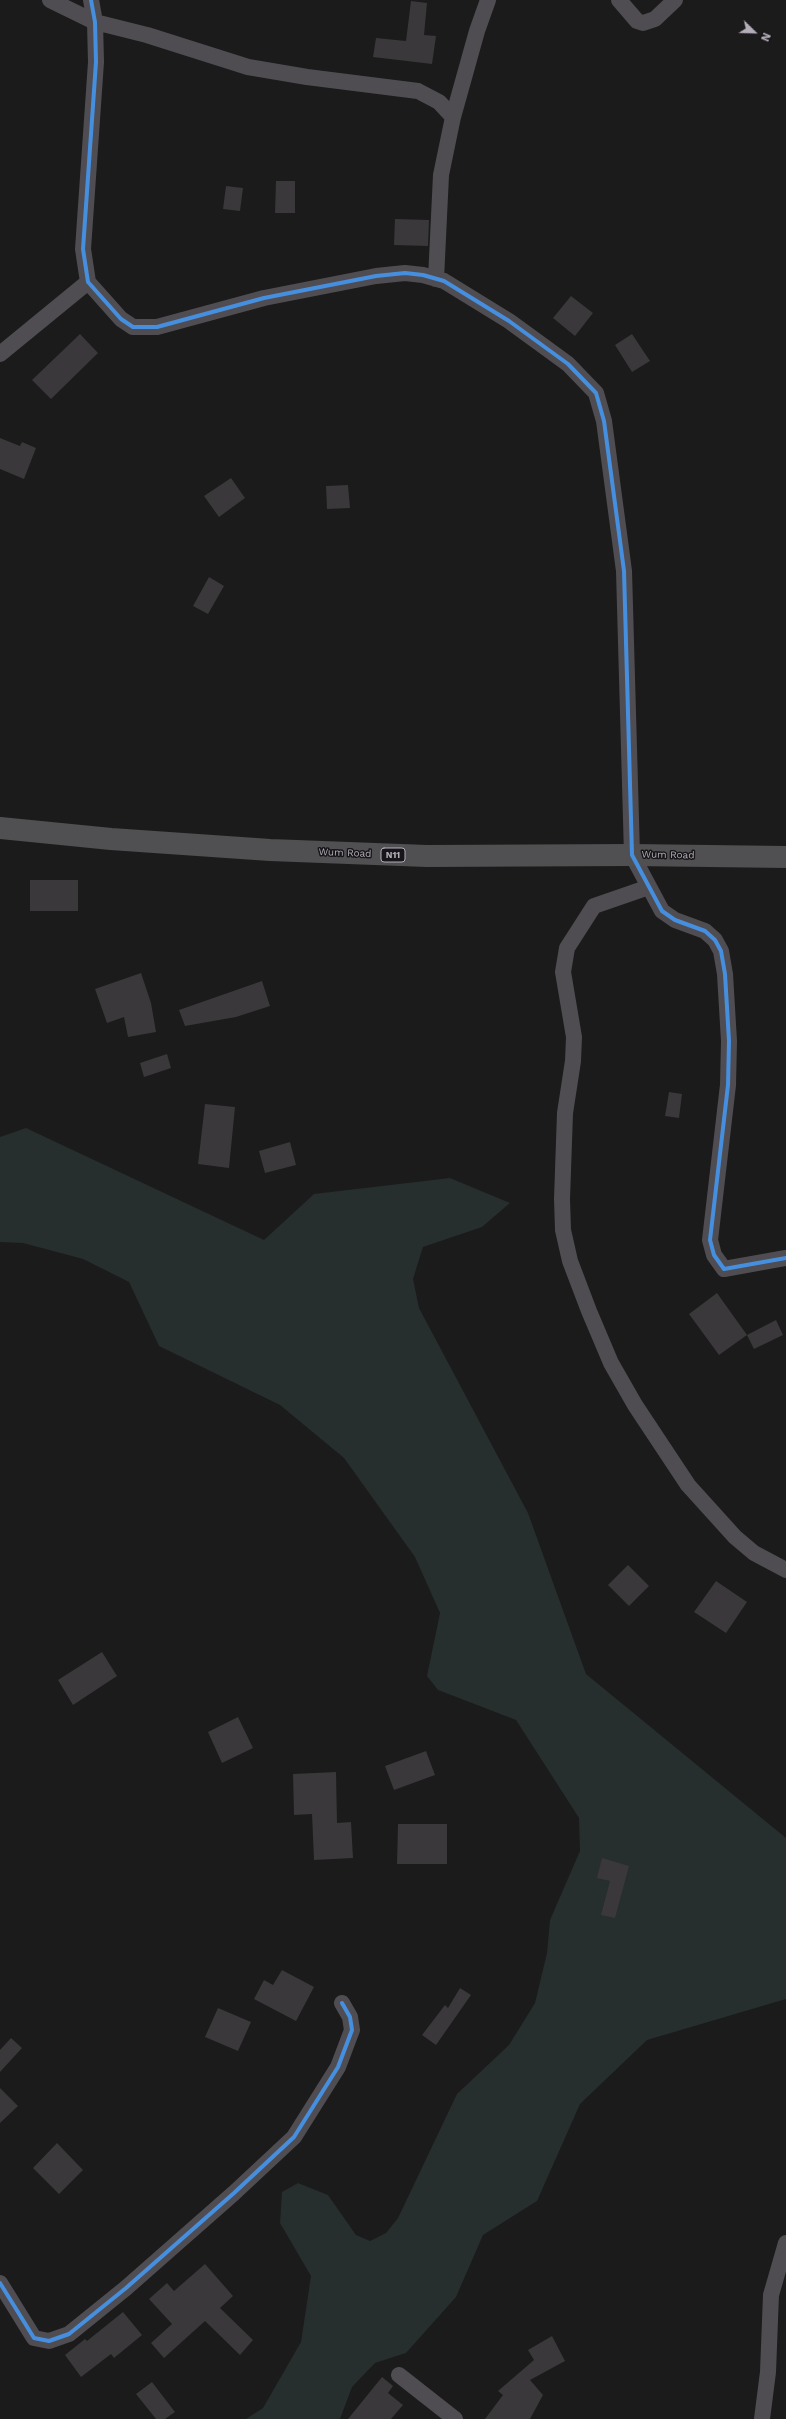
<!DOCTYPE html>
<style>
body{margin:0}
#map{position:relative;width:786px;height:2419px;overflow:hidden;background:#1b1b1b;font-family:"Work Sans",sans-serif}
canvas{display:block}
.north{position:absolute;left:734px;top:12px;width:40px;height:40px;-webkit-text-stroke:3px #171517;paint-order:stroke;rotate:113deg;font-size:11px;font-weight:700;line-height:16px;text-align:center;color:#b4aeba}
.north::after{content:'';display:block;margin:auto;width:14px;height:18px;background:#b4aeba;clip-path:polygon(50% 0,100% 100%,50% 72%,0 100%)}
</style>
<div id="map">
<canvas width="786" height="2419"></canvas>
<div class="north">N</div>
</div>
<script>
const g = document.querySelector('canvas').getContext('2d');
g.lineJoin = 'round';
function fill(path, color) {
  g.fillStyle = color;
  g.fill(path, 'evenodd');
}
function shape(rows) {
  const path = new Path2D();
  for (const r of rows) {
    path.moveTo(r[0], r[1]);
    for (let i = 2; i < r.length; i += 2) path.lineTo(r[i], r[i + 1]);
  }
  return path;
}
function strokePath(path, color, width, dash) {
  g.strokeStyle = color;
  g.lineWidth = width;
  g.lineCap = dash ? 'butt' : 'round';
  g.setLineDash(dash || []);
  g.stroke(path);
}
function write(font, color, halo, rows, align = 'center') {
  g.font = font + ' "Work Sans",sans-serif';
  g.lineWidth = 3;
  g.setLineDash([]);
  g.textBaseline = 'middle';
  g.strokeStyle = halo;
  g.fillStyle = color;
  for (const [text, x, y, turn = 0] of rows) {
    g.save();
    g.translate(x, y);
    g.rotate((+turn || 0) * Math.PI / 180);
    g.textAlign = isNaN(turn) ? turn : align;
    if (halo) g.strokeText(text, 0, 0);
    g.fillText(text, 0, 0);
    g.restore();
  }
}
const green = shape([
 [26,1128,264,1240,314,1194,450,1178,510,1203,482,1227,423,1247,413,1279,419,1308,528,1513,586,1674,786,1838,786,1999,647,2040,580,2104,537,2201,483,2235,456,2297,406,2353,375,2363,352,2387,340,2419,246,2419,263,2408,301,2342,311,2276,280,2223,282,2192,298,2183,328,2195,356,2235,370,2241,386,2233,398,2218,457,2094,509,2045,535,2003,547,1953,550,1920,580,1851,579,1818,516,1720,438,1690,427,1676,440,1613,415,1557,344,1458,280,1405,159,1346,129,1282,83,1259,23,1243,0,1242,0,1137]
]);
const building = shape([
 [411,1,427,3,424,35,436,36,432,64,373,57,376,38,406,41],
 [276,181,295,181,295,213,275,213],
 [226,186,243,188,240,211,223,209],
 [395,219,429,220,428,246,394,245],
 [571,296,593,313,575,336,553,318],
 [80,334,98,353,51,399,32,380],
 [632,334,650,361,632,372,615,345],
 [0,438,20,446,22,442,36,448,24,479,0,469],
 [231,478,245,498,219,517,204,496],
 [348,485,350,508,327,509,326,486],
 [209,577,224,586,208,614,193,606],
 [30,880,78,880,78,911,30,911],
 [141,973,151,1003,156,1032,128,1037,124,1017,107,1023,95,989],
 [262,981,270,1006,236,1017,185,1026,179,1010],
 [167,1054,171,1068,144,1077,140,1063],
 [669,1092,682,1094,679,1118,665,1116],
 [205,1104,235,1107,229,1168,198,1164],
 [290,1142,296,1165,265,1173,259,1151],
 [717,1293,747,1335,719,1355,689,1314],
 [776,1320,783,1335,754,1349,747,1335],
 [628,1565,649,1586,629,1606,608,1585],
 [716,1581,747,1602,726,1633,694,1612],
 [102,1652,117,1676,73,1705,58,1680],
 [238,1717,253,1748,222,1763,208,1732],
 [426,1751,435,1775,394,1790,385,1766],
 [336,1772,337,1823,351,1822,353,1858,314,1860,312,1814,294,1815,293,1774],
 [398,1824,447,1824,447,1864,397,1864],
 [602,1858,629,1866,615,1918,601,1915,610,1881,597,1878],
 [282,1970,314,1987,296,2021,254,1999,264,1980,273,1985],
 [460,1988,471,1995,436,2045,422,2035,445,2005,448,2008],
 [218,2008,251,2022,238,2051,205,2037],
 [11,2038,22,2048,0,2072,0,2050],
 [0,2088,18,2106,0,2123],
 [57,2143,83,2170,59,2194,33,2168],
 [205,2264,233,2296,220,2308,253,2340,240,2355,205,2321,164,2358,151,2343,172,2324,149,2299,167,2283,174,2291],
 [123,2312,142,2335,114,2358,111,2354,81,2377,65,2355,85,2339,87,2341],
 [552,2336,565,2361,530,2380,543,2395,530,2419,485,2419,503,2395,498,2391,534,2360,528,2350],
 [382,2377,393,2386,388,2393,403,2405,391,2419,348,2419],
 [152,2382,175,2412,165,2419,156,2419,136,2394]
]);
const minor = shape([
 [50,0,95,22,147,35,248,67,307,77,418,91,439,102,453,117],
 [91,0,95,22,96,62,83,249,88,282,121,319,133,327,157,327,264,298,376,276,405,273,423,275,444,281,509,321,568,364,596,393,604,421,624,571,632,855,662,911,675,920,705,931,715,940,721,951,725,974,729,1041,728,1085,710,1240,714,1255,724,1269,786,1258],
 [619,0,637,21,643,23,655,19,675,0],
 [436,279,441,175,453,117,477,31,488,0],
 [0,354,88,282],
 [649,887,594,906,567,948,563,972,574,1037,573,1061,565,1113,562,1199,563,1230,570,1261,589,1311,611,1363,635,1405,688,1485,735,1537,754,1553,786,1570],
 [0,2283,34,2338,49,2341,69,2334,126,2288,234,2193,294,2137,338,2067,352,2030,350,2017,342,2003],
 [399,2375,455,2419],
 [762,2419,768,2372,771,2295,786,2243]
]);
const trunk = shape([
 [0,828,111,839,270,850,427,856,632,855,786,857]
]);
const cycleway = shape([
 [91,0,95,22,96,62,83,249,88,282,121,319,133,327,157,327,264,298,376,276,405,273,423,275,444,281,509,321,568,364,596,393,604,421,624,571,632,855,662,911,675,920,705,931,715,940,721,951,725,974,729,1041,728,1085,710,1240,714,1255,724,1269,786,1258],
 [0,2283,34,2338,49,2341,69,2334,126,2288,234,2193,294,2137,338,2067,352,2030,350,2017,342,2003]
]);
const shields = [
 [393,855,24]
];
const shieldNames = [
 ["N11",393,855]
];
const streetNames = [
 ["Wum Road",345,853,2],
 ["Wum Road",668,855,1]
];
fill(green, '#262e2e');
fill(building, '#3a383a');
strokePath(minor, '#4f4d51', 16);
strokePath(trunk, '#505052', 22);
strokePath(cycleway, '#468fdf', 4);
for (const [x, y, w] of shields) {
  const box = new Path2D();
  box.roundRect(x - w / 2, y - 7, w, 14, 3);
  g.fillStyle = '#171517';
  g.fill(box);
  strokePath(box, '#b4aeba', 1);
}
write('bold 9px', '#b4aeba', null, shieldNames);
write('10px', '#b4aeba', '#171517', streetNames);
</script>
